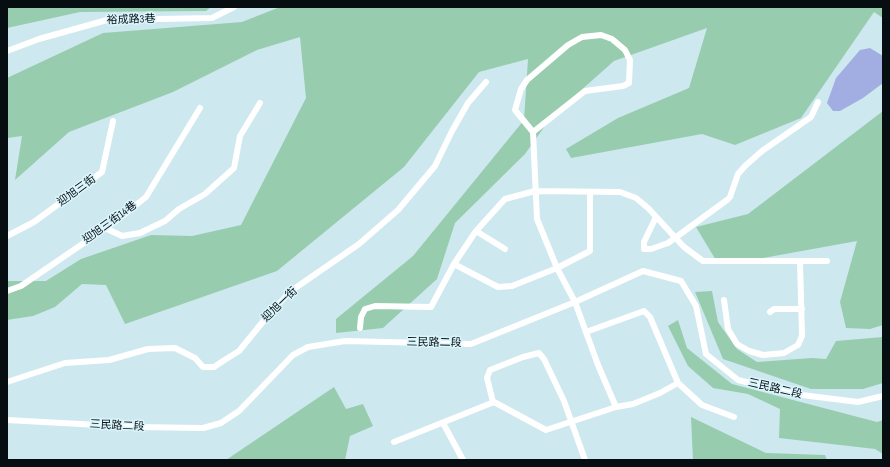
<!DOCTYPE html>
<meta charset="utf-8">
<style>
body{margin:0}
#map{position:relative;width:890px;height:467px;overflow:hidden;background:#cee8ef;font-family:"Sofia Sans Condensed",sans-serif}
canvas{display:block}
.frame{position:absolute;inset:0;border:8px solid #060e11;pointer-events:none}
</style>
<div id="map">
<canvas width="890" height="467"></canvas>
<div class="frame"></div>
</div>
<script>
const g = document.querySelector('canvas').getContext('2d');
g.lineJoin = 'round';
function fill(path, color) {
  g.fillStyle = color;
  g.fill(path, 'evenodd');
}
function shape(rows) {
  const path = new Path2D();
  for (const r of rows) {
    path.moveTo(r[0], r[1]);
    for (let i = 2; i < r.length; i += 2) path.lineTo(r[i], r[i + 1]);
  }
  return path;
}
function strokePath(path, color, width, dash) {
  g.strokeStyle = color;
  g.lineWidth = width;
  g.lineCap = dash ? 'butt' : 'round';
  g.setLineDash(dash || []);
  g.stroke(path);
}
function write(font, color, halo, rows, align = 'center') {
  g.font = font + ' "Sofia Sans Condensed","Noto Sans TC",sans-serif';
  g.lineWidth = 3;
  g.setLineDash([]);
  g.textBaseline = 'middle';
  g.strokeStyle = halo;
  g.fillStyle = color;
  for (const [text, x, y, turn = 0] of rows) {
    g.save();
    g.translate(x, y);
    g.rotate((+turn || 0) * Math.PI / 180);
    g.textAlign = isNaN(turn) ? turn : align;
    if (halo) g.strokeText(text, 0, 0);
    g.fillText(text, 0, 0);
    g.restore();
  }
}
const green = shape([
 [7,7,211,7,206,11,80,12,7,28],
 [280,7,883,7,883,18,874,12,801,118,735,145,702,134,571,158,566,149,618,118,689,88,707,28,614,61,552,116,525,154,455,223,437,279,383,328,336,333,336,319,413,256,524,120,528,59,479,72,404,167,277,271,125,324,106,285,82,284,55,307,33,316,7,320,7,281,46,281,81,259,151,235,192,236,241,225,306,98,300,37,257,50,173,92,69,132,15,180,22,136,7,138,7,78,103,33,242,22],
 [883,111,883,325,870,329,846,328,840,302,857,241,741,262,717,262,696,227,748,214],
 [712,291,718,322,737,349,757,362,812,358,826,359,836,341,883,337,883,383,863,389,811,389,723,359,695,292],
 [678,320,687,348,732,384,877,422,883,420,883,454,875,449,779,438,780,409,748,394,713,388,688,366,668,326],
 [334,387,346,409,363,404,373,426,350,436,345,460,226,460],
 [691,417,766,453,825,455,827,460,693,460]
]);
const water = shape([
 [870,48,883,56,883,83,863,98,840,111,833,111,827,103,836,78,860,50]
]);
const minor = shape([
 [7,51,39,39,107,20,212,18,234,7],
 [533,132,585,91,623,86,629,83,630,60,625,50,612,39,601,35,582,37,568,45,527,80,521,89,515,110,533,132,537,219,557,268,575,302,598,365,616,407],
 [656,217,644,242,644,249,651,249,668,243,727,200,730,197,738,174,745,166,762,151,811,117,818,102],
 [105,228,122,236,140,233,165,221,179,209,205,194,234,168,240,136,260,103],
 [476,231,505,249],
 [7,236,34,222,102,172,113,121],
 [800,261,827,261],
 [454,264,498,287,512,286,557,268,590,251,590,193],
 [7,291,21,286,116,221,146,197,200,108],
 [770,312,774,309,802,309],
 [360,328,361,317,365,309,375,306,431,307,454,264,476,231,505,199,535,191,620,192,636,198,648,208,684,247,703,261,800,261,802,336,798,345,784,353,763,355,749,351,737,344,728,329,724,300],
 [586,332,644,311,650,317,678,383],
 [7,382,65,363,109,360,148,349,175,348,195,358,203,367,214,367,223,361,239,351,270,313,291,291,359,244,398,210,435,166,452,131,468,103,486,82],
 [493,402,487,378,490,370,523,357,539,353,544,359,564,401,585,460],
 [7,420,135,427,203,428,221,423,239,411,293,355,308,347,345,341,471,344,575,302,643,271,681,281,696,306,706,354,738,380,794,394,858,402,883,396],
 [443,423,463,460],
 [394,442,494,402,546,430,616,407,633,404,660,393,678,383,702,405,734,417]
]);
const streetNames = [
 ["裕成路3巷",131,20,-2],
 ["迎旭三街",77,191,-36],
 ["迎旭三街14巷",110,223,-36],
 ["迎旭一街",280,305,-44],
 ["三民路二段",434,343,1],
 ["三民路二段",775,389,13],
 ["三民路二段",117,426,3]
];
fill(green, '#97cdae');
fill(water, '#a2aee2');
strokePath(minor, '#fff', 6);
write('11px', '#060e11', '#dbf5fd', streetNames);
</script>
